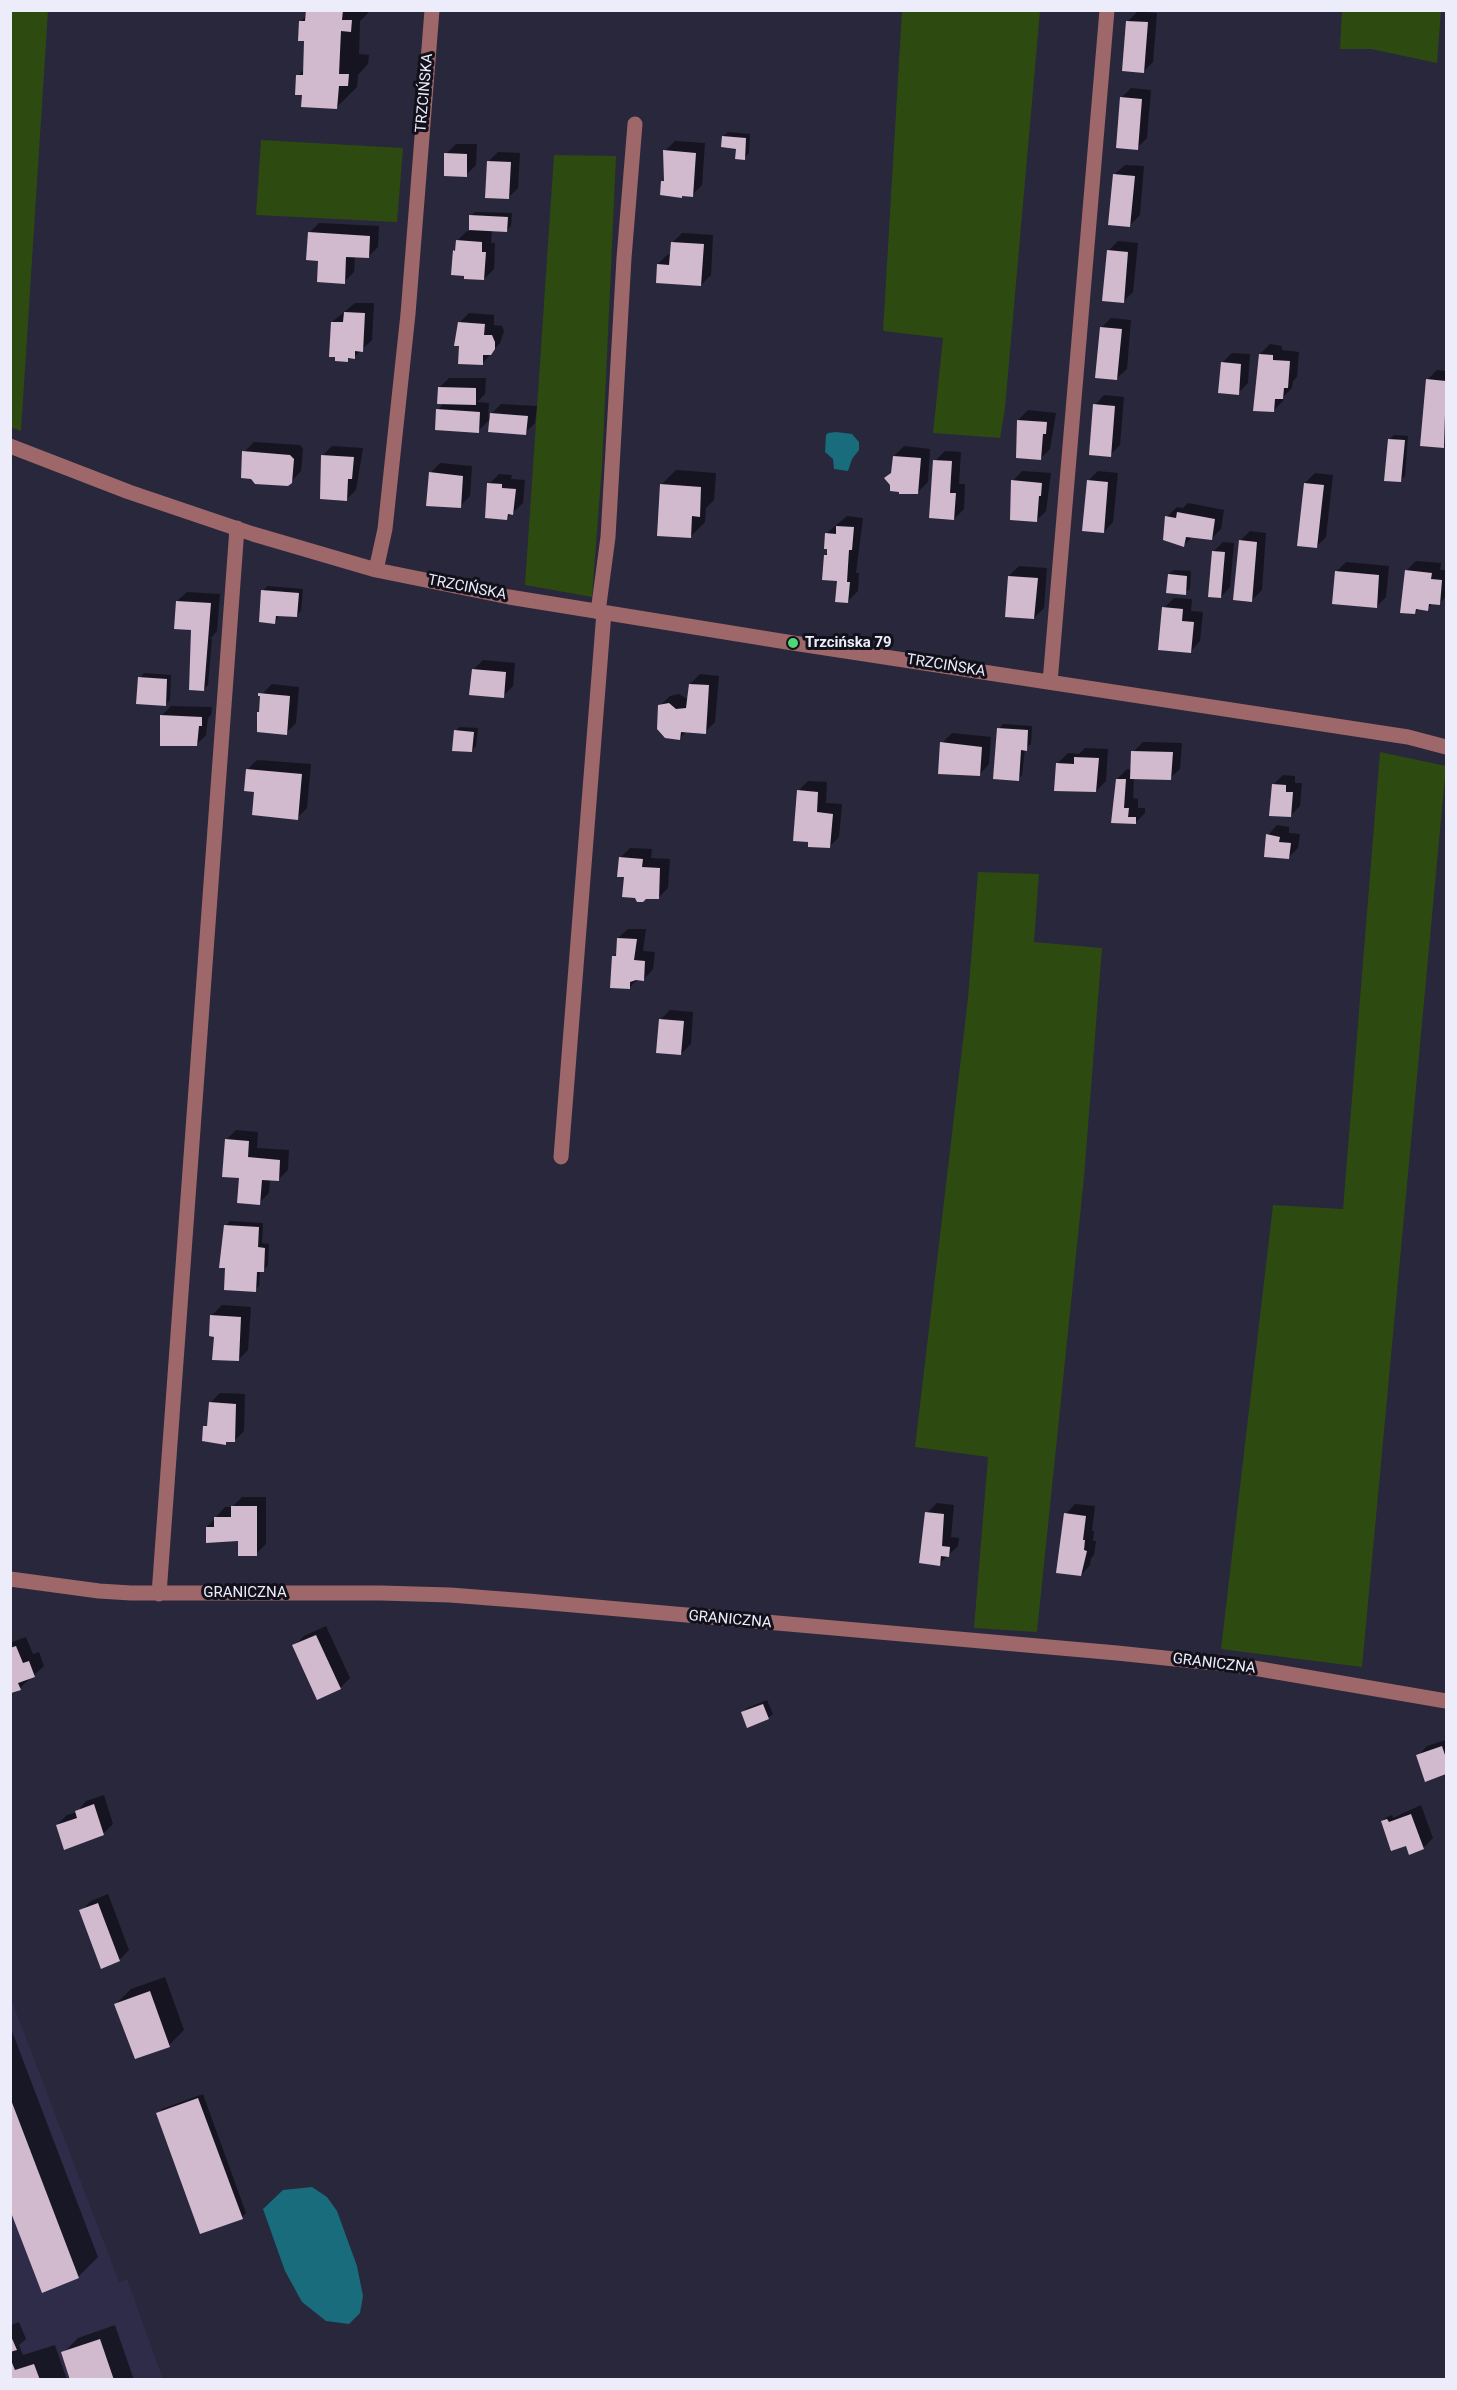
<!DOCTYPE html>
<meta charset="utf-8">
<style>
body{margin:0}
#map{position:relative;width:1457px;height:2390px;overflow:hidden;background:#28273c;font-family:Roboto,sans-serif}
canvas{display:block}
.frame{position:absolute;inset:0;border:12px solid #ececfa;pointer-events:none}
</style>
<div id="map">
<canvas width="1457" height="2390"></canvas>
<div class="frame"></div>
</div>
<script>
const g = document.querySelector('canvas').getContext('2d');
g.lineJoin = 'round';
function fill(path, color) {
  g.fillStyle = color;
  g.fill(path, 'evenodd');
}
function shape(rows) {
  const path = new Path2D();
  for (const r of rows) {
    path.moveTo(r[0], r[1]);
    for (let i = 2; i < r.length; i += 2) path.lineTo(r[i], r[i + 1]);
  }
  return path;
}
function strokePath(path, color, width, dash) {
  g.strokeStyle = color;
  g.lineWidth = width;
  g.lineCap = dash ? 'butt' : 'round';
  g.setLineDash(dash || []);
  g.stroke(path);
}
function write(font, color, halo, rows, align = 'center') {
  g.font = font + ' Roboto,sans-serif';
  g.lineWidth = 6;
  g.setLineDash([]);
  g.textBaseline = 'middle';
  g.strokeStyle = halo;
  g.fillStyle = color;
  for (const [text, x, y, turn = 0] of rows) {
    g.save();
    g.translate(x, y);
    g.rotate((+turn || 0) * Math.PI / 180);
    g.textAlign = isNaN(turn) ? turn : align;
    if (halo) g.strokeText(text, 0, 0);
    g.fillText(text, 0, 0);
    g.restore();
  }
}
const built = shape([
 [10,1996,119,2282,127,2279,163,2379,11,2379]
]);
const green = shape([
 [10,11,48,11,21,431,10,427],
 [902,11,1040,11,1005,408,1000,438,933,433,943,338,883,331],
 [1342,11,1441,11,1437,63,1371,49,1340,49],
 [261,140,403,148,397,222,256,215],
 [554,155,616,156,602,466,592,597,525,585],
 [1380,752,1446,766,1362,1667,1221,1649,1273,1205,1343,1209],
 [978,872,1039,874,1034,942,1102,948,1084,1177,1037,1632,974,1628,988,1457,915,1447,968,998]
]);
const water = shape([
 [836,432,852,434,859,442,859,450,852,459,848,471,834,469,833,459,825,452,826,435,828,433],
 [312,2187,327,2197,337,2211,357,2266,363,2296,360,2313,349,2324,326,2321,302,2302,285,2271,263,2209,283,2190]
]);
const shadow = shape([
 [308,10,371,10,360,21,359,54,369,55,368,64,358,75,357,87,337,107,303,94,298,76,304,69,306,40,301,21,307,15],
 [1138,11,1157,13,1153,62,1143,72,1128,21],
 [1131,88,1151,90,1147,138,1137,148,1121,98],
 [728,132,750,134,749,153,744,158,738,147,723,136],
 [675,141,705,143,702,185,692,195,683,195,662,182,665,179,665,151],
 [456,144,477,144,476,165,466,175,446,154],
 [498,152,520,153,518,188,508,198,488,162],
 [1125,165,1144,166,1140,215,1130,225,1115,174],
 [475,212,512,213,511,226,507,230,492,230,491,243,495,243,494,269,484,279,454,251,457,248,457,241,467,231,470,231,471,216],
 [319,223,379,226,378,247,368,257,355,256,354,272,344,282,319,260,309,233],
 [682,233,713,235,711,275,701,285,658,264,668,254,671,255,672,243],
 [1118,241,1138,243,1133,292,1123,302,1108,251],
 [355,303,374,303,372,340,354,357,351,357,347,360,332,322],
 [469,313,494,315,494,325,502,326,504,331,500,343,482,364,459,323],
 [1111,318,1131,320,1127,369,1117,378,1101,328],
 [1270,344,1282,346,1282,350,1299,352,1297,377,1293,381,1292,388,1284,396,1283,401,1273,411,1260,354],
 [1232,353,1250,354,1248,383,1238,393,1222,363],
 [1437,370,1446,371,1446,444,1444,447,1427,380],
 [449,378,486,378,485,394,477,402,489,403,488,417,501,404,537,406,535,423,525,433,491,418,478,431,438,410,444,403,439,388],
 [1104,395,1124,397,1120,445,1110,455,1095,405],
 [1028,410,1056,413,1050,449,1040,459,1018,420],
 [1394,435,1408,436,1405,476,1400,480,1389,440],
 [254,442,300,445,303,449,301,471,288,485,244,452],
 [332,446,363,448,356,490,346,500,322,456],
 [904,446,930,449,928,482,918,492,893,472,894,456],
 [945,451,961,452,959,484,965,484,964,509,954,519,935,461],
 [440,463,472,466,470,496,460,506,430,473],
 [676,470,716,473,714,500,706,508,705,522,690,537,661,485],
 [1022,471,1051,473,1046,511,1036,521,1013,481],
 [1098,471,1118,473,1113,522,1104,532,1088,481],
 [1315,473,1333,475,1326,537,1316,547,1305,483],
 [499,474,512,475,511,479,525,480,523,503,507,518,489,484],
 [1188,503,1224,510,1221,529,1211,539,1193,536,1184,545,1167,517,1177,507,1183,508],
 [847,516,863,518,856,573,859,573,858,591,848,601,825,556,828,552,827,533],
 [1250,531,1266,533,1262,590,1252,600,1240,541],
 [1223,542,1234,543,1230,587,1221,597,1213,552],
 [1416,561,1441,563,1440,570,1446,570,1446,596,1439,604,1433,603,1427,609,1419,608,1415,613,1406,571],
 [1346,562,1389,566,1386,597,1376,607,1336,572],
 [1019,566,1047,568,1044,608,1034,618,1009,576],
 [1174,570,1191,571,1190,589,1185,593,1169,574],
 [267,586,303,589,301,611,297,616,280,614,275,622,263,591],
 [187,592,220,594,217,631,210,639,212,639,208,685,204,689,193,629,177,601],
 [1174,598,1192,599,1191,611,1203,612,1200,641,1191,651,1164,608],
 [483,660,515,663,513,686,503,696,473,670],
 [144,673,171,675,170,700,165,705,140,678],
 [700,674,719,676,715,722,705,732,687,731,680,738,660,706,670,696,679,694,689,700,690,684],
 [272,684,299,687,296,723,286,733,262,694],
 [171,706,212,707,211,715,208,718,206,735,196,745,161,716],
 [1003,724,1032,726,1031,744,1025,749,1022,775,1018,779,999,729],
 [460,727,478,728,476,746,472,751,455,731],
 [952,733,991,737,989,764,980,774,942,743],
 [1143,742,1182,743,1180,769,1170,778,1134,777,1133,798,1138,799,1138,808,1145,808,1145,813,1135,823,1113,822,1117,779,1127,769,1132,770,1133,752],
 [1085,748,1108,749,1106,781,1096,791,1055,790,1058,763,1068,753,1079,754],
 [257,760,311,764,307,808,297,818,247,770],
 [1283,775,1295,776,1295,783,1302,783,1300,806,1290,816,1273,785],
 [808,781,827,782,826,803,842,804,839,837,829,847,798,791],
 [1277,825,1289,827,1289,833,1300,834,1298,848,1288,858,1268,835],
 [630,848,652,849,651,858,670,859,668,888,658,898,635,896,620,858],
 [628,929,646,929,643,951,655,952,653,969,644,979,638,979,629,988,614,956,617,953,618,938],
 [670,1010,693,1012,691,1044,681,1054,660,1020],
 [236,1130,258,1132,257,1148,289,1150,288,1170,278,1180,270,1179,269,1193,259,1203,240,1177,226,1140],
 [230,1221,263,1223,262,1243,269,1244,268,1266,260,1271,259,1286,255,1290,226,1226],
 [222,1305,251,1307,248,1350,238,1360,215,1335,212,1315],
 [220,1393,245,1394,244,1431,234,1441,228,1440,225,1443,205,1427,209,1423,210,1403],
 [242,1497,266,1497,266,1544,256,1554,240,1539,207,1527,225,1507,232,1507],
 [937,1503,954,1505,951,1537,959,1538,958,1546,939,1564,927,1513],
 [1075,1504,1095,1506,1092,1531,1094,1531,1093,1541,1096,1541,1094,1555,1091,1558,1090,1565,1081,1575,1066,1514],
 [326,1626,350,1678,340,1688,294,1646,304,1636],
 [26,1637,33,1654,39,1652,44,1666,20,1688,12,1691,10,1643],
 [767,1700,773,1714,768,1718,743,1712,747,1708],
 [1446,1740,1446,1773,1426,1780,1418,1756,1427,1746],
 [104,1795,113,1824,103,1834,65,1849,57,1825,67,1815,77,1812,86,1801],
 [1421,1805,1433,1838,1423,1848,1382,1821,1387,1817,1392,1815,1393,1818],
 [108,1894,129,1950,119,1960,81,1911,91,1901],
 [165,1977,184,2030,169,2045,136,2057,116,2004,131,1989],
 [10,2026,98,2257,78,2277,10,2206],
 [203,2094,246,2213,242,2217,158,2114,162,2109],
 [19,2322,26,2339,19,2345,23,2355,55,2345,67,2380,10,2380,10,2323,11,2325],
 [115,2325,134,2380,72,2380,63,2353,78,2338]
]);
const building = shape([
 [306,10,343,10,342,20,352,20,351,32,341,31,339,74,349,74,348,86,339,86,337,109,301,107,302,95,295,95,296,75,303,75,304,41,298,41,299,21,305,21],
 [1126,21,1148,22,1144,73,1122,71],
 [1120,97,1142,99,1138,150,1116,148],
 [722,136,746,138,745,160,735,159,736,149,721,147],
 [663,150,696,153,693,197,682,196,682,198,660,195,661,181,664,181],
 [444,153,467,154,467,177,444,176],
 [487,161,511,162,509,199,485,198],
 [1113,174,1135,176,1130,227,1108,225],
 [469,215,508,217,507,232,469,230],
 [308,232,370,236,369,258,346,257,345,284,317,282,318,261,306,260],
 [456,240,482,242,482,252,486,252,484,280,464,279,464,276,451,275,453,250,455,251],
 [671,242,704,244,701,286,656,283,657,264,669,265],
 [1107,250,1128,252,1124,303,1102,301],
 [344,312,365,313,363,352,355,351,355,359,348,358,348,362,335,361,335,357,329,357,331,322,343,322],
 [458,322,485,324,484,335,492,335,495,342,495,349,491,355,483,355,483,365,458,364,459,346,454,346],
 [1100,327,1122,329,1117,380,1095,378],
 [1259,354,1273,355,1273,360,1290,361,1288,388,1284,388,1283,399,1275,399,1274,412,1253,411],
 [1221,362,1241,364,1239,395,1218,393],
 [1426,379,1446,381,1444,448,1420,446],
 [438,387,476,388,476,405,437,404],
 [1093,404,1115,406,1111,457,1089,455],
 [436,409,480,412,479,433,435,430],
 [490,413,528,416,526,435,488,432],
 [1017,420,1047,422,1046,434,1043,434,1041,460,1016,458],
 [1388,439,1405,440,1401,482,1384,481],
 [242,451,290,455,294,459,292,483,288,486,255,484,251,479,241,478],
 [321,455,354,457,352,479,348,479,347,501,320,499],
 [893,456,921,458,918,494,899,494,899,492,890,491,890,485,884,478,891,473],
 [933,460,952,461,950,493,956,493,954,520,929,518],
 [429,472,463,476,461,508,426,506],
 [1011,480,1042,483,1041,496,1039,496,1037,522,1010,520],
 [1087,480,1108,482,1104,533,1082,531],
 [487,483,502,484,502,488,516,489,513,515,508,514,507,520,485,518],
 [1304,483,1324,485,1317,548,1297,546],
 [660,484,701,487,700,517,692,516,691,538,657,536],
 [1177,512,1215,519,1212,540,1186,537,1184,547,1163,540,1165,516,1176,518],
 [836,526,854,527,852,550,849,550,847,582,850,582,848,603,835,602,837,581,822,580,824,555,827,555,827,549,824,549,825,533,836,534],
 [1239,540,1257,542,1252,602,1233,600],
 [1212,551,1225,552,1221,598,1208,597],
 [1405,570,1432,573,1431,579,1442,580,1440,605,1429,604,1428,611,1416,609,1415,614,1400,613],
 [1335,571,1379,575,1377,608,1332,604],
 [1168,574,1187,576,1186,595,1166,593],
 [1008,576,1038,578,1034,619,1005,617],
 [261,590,299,593,297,617,276,616,275,624,259,622],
 [176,601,211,603,204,691,189,690,191,630,174,629],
 [1162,607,1183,609,1182,621,1194,622,1191,653,1158,650],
 [472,669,506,672,504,698,469,695],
 [138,677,167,679,166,706,136,704],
 [689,684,709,685,706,734,681,732,680,740,665,738,657,729,658,705,669,703,676,709,686,708],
 [258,693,290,696,287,735,257,732,257,712,259,712,260,696,258,696],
 [160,715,202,717,202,726,199,726,197,746,160,746],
 [997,728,1028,730,1027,751,1021,750,1019,781,993,779],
 [454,730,474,732,472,752,452,751],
 [940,742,982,747,980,776,938,774],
 [1131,751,1173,752,1171,780,1130,779],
 [1074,757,1099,758,1096,792,1054,791,1056,763,1074,764],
 [246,769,302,774,298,820,252,815,254,792,244,791],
 [1116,779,1126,779,1124,808,1129,808,1128,817,1136,817,1136,824,1111,823],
 [1272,784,1286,785,1286,792,1293,792,1291,817,1269,816],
 [797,790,818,792,817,812,833,814,830,848,808,847,808,842,793,841],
 [1266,834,1280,837,1279,842,1291,843,1289,859,1264,857],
 [619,857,643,859,642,867,660,868,659,899,646,899,643,902,637,902,635,898,622,897,624,877,617,877],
 [617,938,637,939,634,960,645,961,644,981,636,980,630,982,630,989,610,988,612,956,616,956],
 [659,1019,684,1021,681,1055,656,1053],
 [225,1139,249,1141,248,1157,280,1160,279,1181,262,1180,260,1205,237,1203,239,1178,222,1177],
 [224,1225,259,1227,258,1247,265,1248,264,1272,257,1272,256,1292,224,1290,225,1268,219,1268],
 [210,1315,241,1317,239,1361,212,1360,214,1337,209,1336],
 [209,1402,236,1404,235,1442,226,1442,226,1445,202,1441,203,1426,207,1426],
 [231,1506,257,1506,257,1556,238,1556,238,1541,206,1543,206,1527,214,1527,214,1517,231,1517],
 [925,1512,944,1514,942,1546,950,1547,949,1557,941,1556,940,1566,919,1563],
 [1064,1513,1086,1516,1083,1540,1085,1540,1084,1550,1087,1551,1081,1576,1056,1573],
 [316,1635,341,1689,317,1700,292,1645],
 [16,1646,23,1663,29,1661,35,1677,18,1683,21,1690,11,1693,10,1648],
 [763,1704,769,1719,747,1728,741,1712],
 [1442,1746,1446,1758,1446,1774,1425,1782,1416,1755],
 [94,1804,104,1835,64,1850,56,1825,77,1818,75,1811],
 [1411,1814,1424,1849,1409,1855,1406,1846,1391,1851,1381,1821,1387,1819,1389,1822],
 [98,1903,120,1961,101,1969,79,1910],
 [150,1991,170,2047,135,2059,114,2004],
 [198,2098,243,2219,200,2234,156,2113],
 [11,2100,79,2278,42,2293,10,2210],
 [10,2334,17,2350,10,2352],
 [100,2339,114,2380,70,2380,61,2352],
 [10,2358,15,2370,34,2364,40,2380,10,2380]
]);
const minor = shape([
 [10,446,129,492,253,534,376,570,509,597,793,643,1408,737,1446,747],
 [376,570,385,529,408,314,432,10],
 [598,612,608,537,624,258,635,124],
 [1050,682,1107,10],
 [561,1157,604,612],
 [10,1579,99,1591,131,1593,381,1593,450,1595,528,1601,1117,1653,1242,1666,1446,1701],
 [159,1594,237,528]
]);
const markers = [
 [793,643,6,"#4fd675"]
];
const streetNames = [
 ["TRZCIŃSKA",425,93,-85],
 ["TRZCIŃSKA",467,588,11],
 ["TRZCIŃSKA",946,666,9],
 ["GRANICZNA",245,1593],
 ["GRANICZNA",730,1620,5],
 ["GRANICZNA",1214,1664,7]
];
const poiNames = [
 ["Trzcińska 79",805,643]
];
fill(built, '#2e2c48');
fill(green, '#2d4a11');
fill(water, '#186c7b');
fill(shadow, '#0007');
fill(building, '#d1b9ce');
strokePath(minor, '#9e6769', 15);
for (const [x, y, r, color] of markers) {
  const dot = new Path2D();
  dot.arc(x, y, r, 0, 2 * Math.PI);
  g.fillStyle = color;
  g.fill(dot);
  strokePath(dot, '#12111b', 2);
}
write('15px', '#ececfa', '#12111b', streetNames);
write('bold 15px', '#ececfa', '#12111b', poiNames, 'left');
</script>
